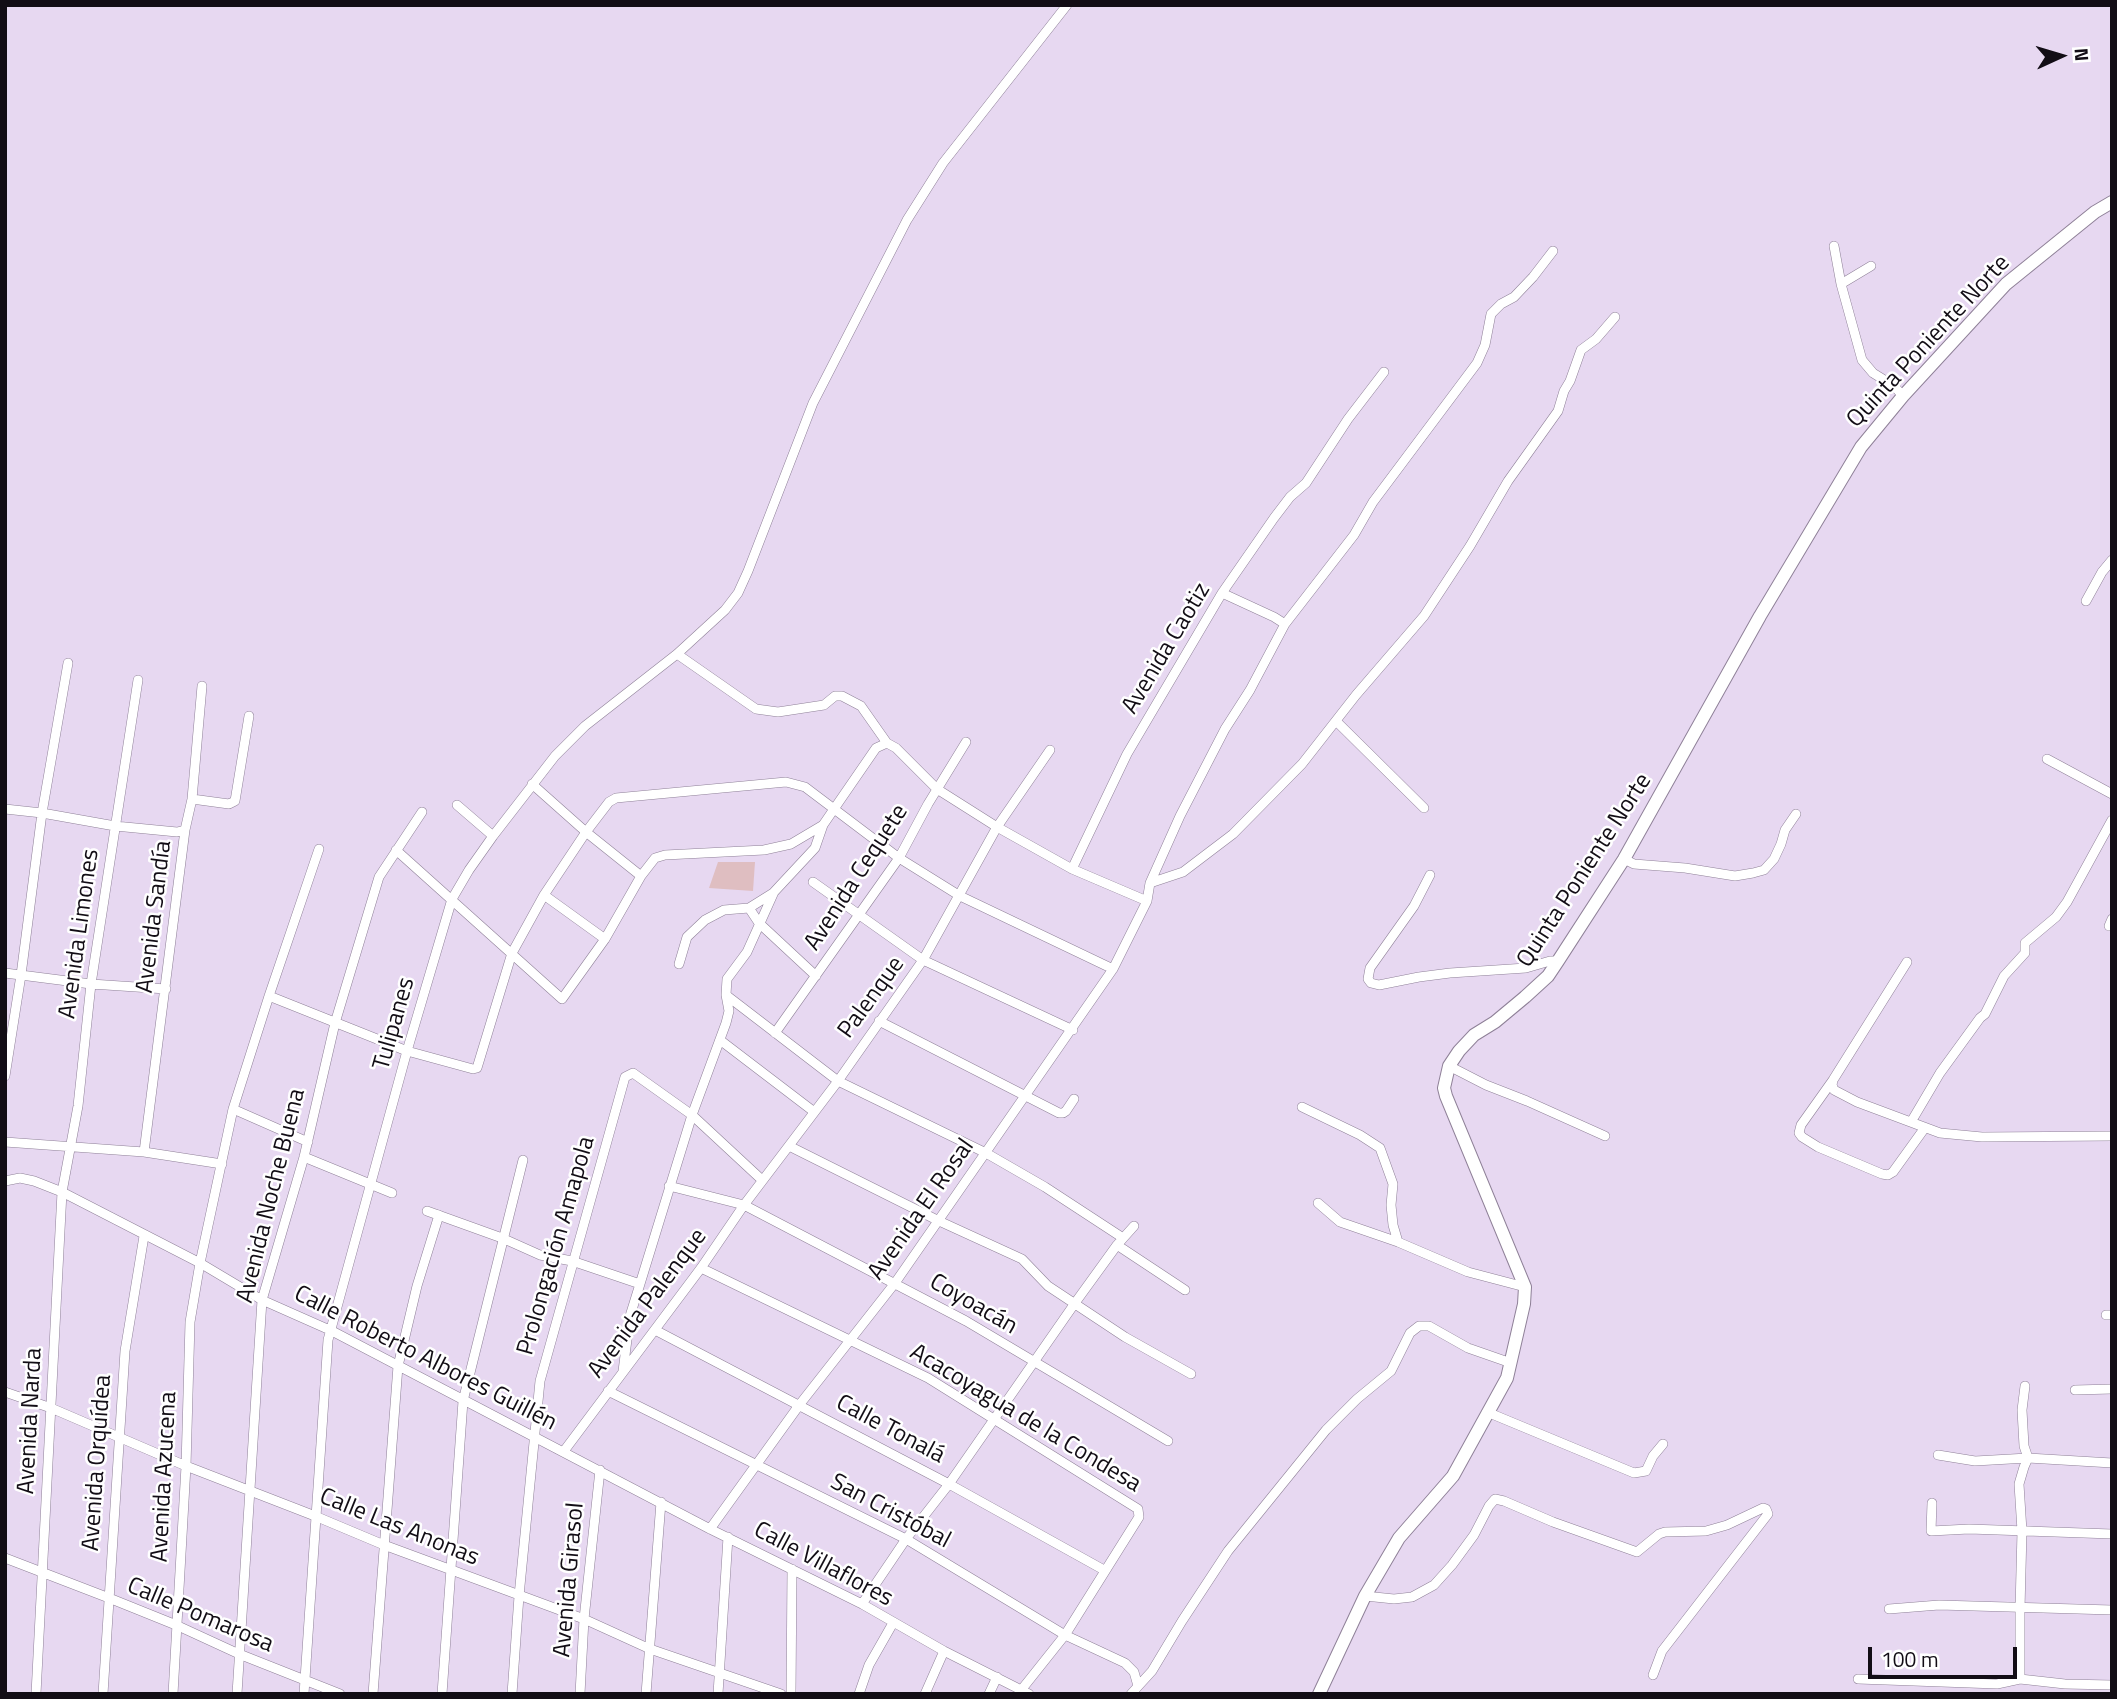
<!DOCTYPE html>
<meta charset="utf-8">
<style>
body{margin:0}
#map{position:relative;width:2117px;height:1699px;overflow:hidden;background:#e7d8f1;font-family:"Titillium Web",sans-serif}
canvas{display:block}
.frame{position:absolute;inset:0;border:7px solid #120d15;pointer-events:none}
.north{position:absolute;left:2026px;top:21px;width:70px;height:70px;-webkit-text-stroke:5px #fff;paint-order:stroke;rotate:86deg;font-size:19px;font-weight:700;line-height:28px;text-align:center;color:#120d15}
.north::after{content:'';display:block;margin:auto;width:24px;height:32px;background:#120d15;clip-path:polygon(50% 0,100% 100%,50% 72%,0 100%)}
.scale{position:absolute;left:1868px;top:1647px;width:149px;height:32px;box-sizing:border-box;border:4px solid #120d15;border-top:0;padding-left:9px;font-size:21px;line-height:24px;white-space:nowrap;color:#120d15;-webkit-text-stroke:5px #fff;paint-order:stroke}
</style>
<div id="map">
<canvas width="2117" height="1699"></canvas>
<div class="frame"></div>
<div class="north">N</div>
<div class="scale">100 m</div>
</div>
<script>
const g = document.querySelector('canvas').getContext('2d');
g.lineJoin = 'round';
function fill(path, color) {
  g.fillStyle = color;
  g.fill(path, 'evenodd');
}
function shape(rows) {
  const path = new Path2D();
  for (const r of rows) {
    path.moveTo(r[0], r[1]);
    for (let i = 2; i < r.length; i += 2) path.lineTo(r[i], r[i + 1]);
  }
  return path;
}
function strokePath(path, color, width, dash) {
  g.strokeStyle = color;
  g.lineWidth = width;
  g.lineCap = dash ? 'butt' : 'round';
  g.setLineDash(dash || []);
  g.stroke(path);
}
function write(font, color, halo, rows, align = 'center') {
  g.font = font + ' "Titillium Web",sans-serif';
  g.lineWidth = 5;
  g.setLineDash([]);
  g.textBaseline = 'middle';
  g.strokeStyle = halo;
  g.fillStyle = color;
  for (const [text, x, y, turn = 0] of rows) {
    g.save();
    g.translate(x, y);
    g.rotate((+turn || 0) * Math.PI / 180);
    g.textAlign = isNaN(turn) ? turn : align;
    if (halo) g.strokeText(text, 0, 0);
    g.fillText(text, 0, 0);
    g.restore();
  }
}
const green = shape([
 [718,862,755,862,753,891,709,888]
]);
const street = shape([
 [1834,246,1841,284,1862,360,1873,373,1894,386,1903,396],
 [1841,284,1871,266],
 [1222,593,1274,617,1285,624],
 [2086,601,2102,572,2112,560],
 [677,654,756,709,778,712,824,705,835,696,842,696,861,706,887,743],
 [1337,722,1424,808],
 [2047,759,2112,794],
 [532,784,586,832,641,876],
 [192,799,229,804,235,801,249,716],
 [457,805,493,836],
 [5,809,42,813,115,826,177,832,185,830],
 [396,850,562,999,605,939,641,876,655,858,665,855,764,850,791,844,823,825],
 [1624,859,1634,864,1685,868,1735,876,1753,873,1764,870,1774,859,1781,844,1785,830,1796,814],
 [1072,869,1127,754,1222,593,1274,518,1290,497,1306,483,1348,419,1384,372],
 [1430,875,1414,906,1370,968,1368,979,1371,983,1379,985,1419,977,1450,973,1526,968,1550,961,1558,961],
 [813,882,923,960,1073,1030],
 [1150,883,1183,872,1233,834,1302,764,1356,695,1424,616,1470,546,1508,481,1558,411,1564,391,1570,381,1581,350,1596,339,1615,317],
 [544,895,605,939],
 [749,908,759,923,816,976],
 [2109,926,2112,919],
 [1907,962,1833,1080,1801,1125,1799,1133,1802,1137,1818,1147,1882,1174,1888,1175,1893,1172,1924,1129],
 [679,964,687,937,705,920,724,910,749,908,773,893],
 [5,973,91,984,166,989],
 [726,995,838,1081,986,1153,1045,1187,1123,1238],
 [269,996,407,1051,473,1069,477,1068,512,953,544,895,586,832,609,802,616,798,786,782,805,787,899,858,960,896,1113,969],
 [879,1021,1059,1113,1063,1113,1066,1111,1074,1099],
 [775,1033,899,858,928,804,966,742],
 [720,1040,813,1111],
 [1449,1066,1486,1085,1527,1101,1605,1136],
 [5,1076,21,975,42,813,68,663],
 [1833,1080,1832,1085,1834,1090,1857,1102,1940,1133,1982,1137,2112,1136],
 [1302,1107,1360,1135,1380,1148,1393,1184,1391,1205,1393,1225,1398,1242],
 [233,1109,308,1142],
 [1911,1122,1940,1073,1980,1018,1985,1014,2004,976,2025,953,2025,943,2056,917,2067,902,2112,820],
 [5,1142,144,1152,222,1164],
 [789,1146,939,1221,1022,1259,1048,1286,1125,1337,1191,1374],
 [144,1152,185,830,192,799,202,686],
 [304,1157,392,1193],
 [5,1181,20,1178,34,1181,62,1192,200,1263,262,1300,332,1331,710,1529,862,1604,944,1651,1029,1694],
 [669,1186,744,1205,966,1321,1168,1441],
 [1318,1203,1340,1222,1398,1242,1468,1272,1525,1287],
 [427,1211,502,1238,540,1255,572,1261,640,1284],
 [1117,1245,1185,1290],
 [701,1268,928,1378,1138,1509,1139,1517,1065,1635,1022,1689],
 [2106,1315,2112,1315],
 [655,1330,949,1484,1104,1570],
 [623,1371,630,1316,640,1284,692,1115,726,1023,729,1011,726,995,727,979,747,952,774,892,815,848,823,825,876,748,887,743,896,748,937,789,997,827,1072,869,1147,901],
 [2075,1390,2112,1389],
 [608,1391,906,1539,1065,1635,1125,1663,1134,1672,1138,1686],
 [5,1392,51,1408,186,1466,315,1516,384,1545,584,1619,650,1649,781,1694],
 [1487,1412,1634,1473,1646,1471,1653,1456,1663,1444],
 [564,1451,701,1268,744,1205,838,1081,923,960,997,827,1050,750],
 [1938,1455,1975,1461,2028,1458,2112,1463],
 [1932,1503,1931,1531,1969,1529,2112,1534],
 [710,1529,800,1404,895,1283,1113,969,1147,901,1150,883,1180,816,1225,729,1250,690,1285,624,1354,535,1373,502,1477,363,1485,345,1491,314,1501,304,1514,297,1533,277,1553,251],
 [5,1558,109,1598,176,1625,239,1654,340,1694],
 [1365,1596,1394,1599,1412,1597,1434,1585,1452,1565,1474,1535,1489,1506,1495,1499,1504,1501,1553,1522,1637,1552,1659,1534,1665,1532,1706,1531,1727,1525,1763,1508,1766,1509,1768,1514,1662,1651,1653,1675],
 [862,1604,906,1539,949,1484,1075,1303,1117,1245,1134,1226],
 [1889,1609,1939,1605,2112,1610],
 [1858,1679,1997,1684,2020,1679,2065,1684,2112,1685],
 [2020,1679,2020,1609,2022,1531,2019,1484,2024,1467,2028,1458,2024,1446,2022,1410,2025,1386],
 [36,1694,62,1192,78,1106,91,984,138,680],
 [103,1694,125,1351,144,1236],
 [173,1694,186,1466,190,1322,200,1263,233,1109,269,996,319,849],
 [237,1694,262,1300,304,1157,335,1023,379,877,422,812],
 [304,1694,328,1340,407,1051,452,899,469,870,493,836,555,756,585,726,677,654,725,610,738,593,748,571,813,403,907,220,943,163,1067,5],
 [373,1694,398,1366,417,1286,439,1215],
 [442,1694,463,1401,523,1160],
 [512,1694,519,1596,540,1381,625,1077,633,1073,692,1115,762,1180],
 [580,1694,584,1619,600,1470],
 [646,1694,661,1502],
 [718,1694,728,1537],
 [791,1694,792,1569],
 [859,1694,869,1665,893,1623],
 [925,1694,944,1651],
 [989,1694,997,1677],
 [1131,1694,1152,1671,1182,1621,1228,1551,1326,1430,1357,1399,1391,1371,1410,1333,1419,1326,1429,1326,1468,1348,1511,1363]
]);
const secondary = shape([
 [1319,1694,1365,1596,1399,1538,1453,1476,1507,1378,1524,1304,1525,1287,1446,1096,1444,1088,1449,1066,1459,1051,1474,1035,1495,1022,1525,997,1548,976,1558,961,1624,859,1760,616,1861,447,1903,396,2006,284,2095,212,2112,202]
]);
const streetNames = [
 ["Quinta Poniente Norte",1929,342,-47],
 ["Avenida Caotiz",1167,649,-59],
 ["Quinta Poniente Norte",1585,871,-57],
 ["Avenida Cequete",857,878,-57],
 ["Avenida Sandía",155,917,-83],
 ["Avenida Limones",80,934,-82],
 ["Palenque",872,998,-54],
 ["Tulipanes",395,1024,-74],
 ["Avenida Noche Buena",272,1196,-76],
 ["Avenida El Rosal",922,1210,-55],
 ["Prolongación Amapola",557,1246,-74],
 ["Avenida Palenque",648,1304,-53],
 ["Coyoacán",973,1305,30],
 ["Calle Roberto Albores Guillén",425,1359,27],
 ["Acacoyagua de la Condesa",1025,1419,31],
 ["Avenida Narda",31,1421,-87],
 ["Calle Tonalá",890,1430,28],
 ["Avenida Orquídea",98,1463,-86],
 ["Avenida Azucena",165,1477,-87],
 ["San Cristóbal",890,1512,28],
 ["Calle Las Anonas",399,1528,22],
 ["Calle Villaflores",823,1565,28],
 ["Avenida Girasol",570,1580,-85],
 ["Calle Pomarosa",200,1616,23]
];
fill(green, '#dfbec1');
strokePath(street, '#8f8198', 10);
strokePath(secondary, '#8f8198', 14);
strokePath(street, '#fff', 9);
strokePath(secondary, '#fff', 12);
write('24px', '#120d15', '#fff', streetNames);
</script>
